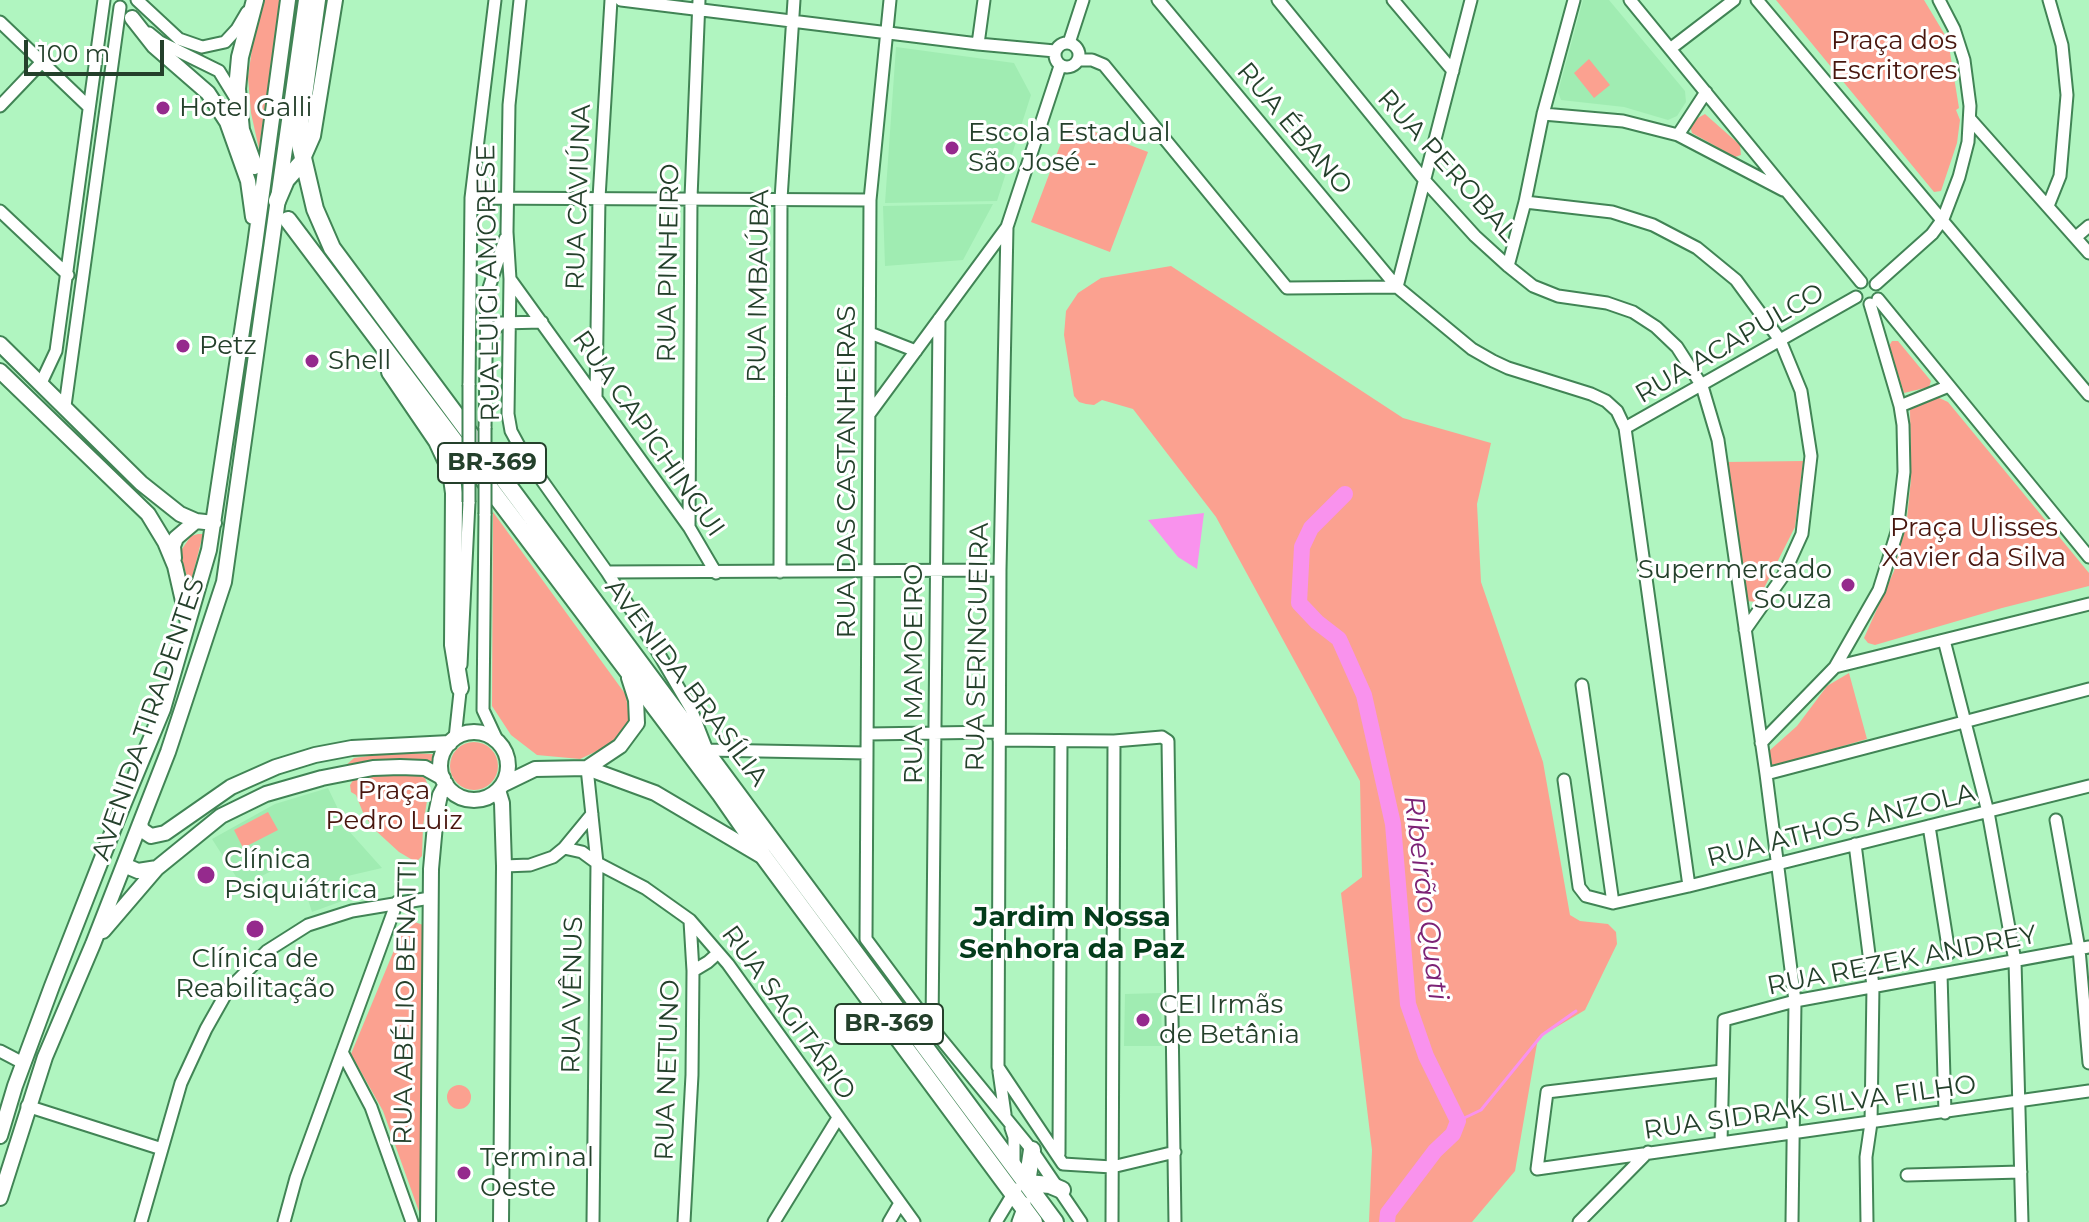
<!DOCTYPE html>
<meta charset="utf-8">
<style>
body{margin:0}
#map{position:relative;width:2089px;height:1222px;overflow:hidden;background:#b0f5c0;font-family:Montserrat,sans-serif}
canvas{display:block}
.scale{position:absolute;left:24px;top:40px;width:140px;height:36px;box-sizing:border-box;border:4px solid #24402b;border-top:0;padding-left:10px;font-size:24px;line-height:28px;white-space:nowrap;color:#24402b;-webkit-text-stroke:6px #fff;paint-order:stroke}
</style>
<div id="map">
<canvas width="2089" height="1222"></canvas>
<div class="scale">100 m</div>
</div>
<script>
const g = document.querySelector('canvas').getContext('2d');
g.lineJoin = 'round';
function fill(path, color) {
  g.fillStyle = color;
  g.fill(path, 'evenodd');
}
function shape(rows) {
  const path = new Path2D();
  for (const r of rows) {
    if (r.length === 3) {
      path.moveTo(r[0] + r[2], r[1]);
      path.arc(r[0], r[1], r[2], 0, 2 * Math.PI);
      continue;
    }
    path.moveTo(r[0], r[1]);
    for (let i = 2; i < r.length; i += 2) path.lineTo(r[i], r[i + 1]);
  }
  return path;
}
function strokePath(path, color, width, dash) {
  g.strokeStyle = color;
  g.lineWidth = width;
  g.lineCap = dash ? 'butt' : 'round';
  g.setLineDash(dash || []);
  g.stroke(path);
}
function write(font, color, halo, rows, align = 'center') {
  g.font = font + ' Montserrat,sans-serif';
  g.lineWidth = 6;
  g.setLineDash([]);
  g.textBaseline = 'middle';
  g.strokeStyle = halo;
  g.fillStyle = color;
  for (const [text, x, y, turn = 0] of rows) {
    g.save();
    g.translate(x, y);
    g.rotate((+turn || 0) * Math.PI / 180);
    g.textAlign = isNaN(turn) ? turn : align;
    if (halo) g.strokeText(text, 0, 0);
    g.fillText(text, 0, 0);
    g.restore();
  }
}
const built = shape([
 [1583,0,1609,0,1685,91,1686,102,1677,116,1668,120,1624,107,1561,100,1558,92],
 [896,47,1014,63,1031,95,997,201,885,203],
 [993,204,963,260,885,266,883,206],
 [328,788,348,830,382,868,339,878,345,900,312,912,295,859,242,886,212,839,275,804],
 [1161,993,1162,1046,1124,1046,1125,994]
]);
const green = shape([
 [264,0,280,0,259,149,251,113,248,77,254,35],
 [1776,0,1924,0,1948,40,1959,108,1956,110,1960,120,1957,143,1941,191,1934,192],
 [1589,59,1610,85,1594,98,1574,73],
 [1705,114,1740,145,1741,155,1735,157,1692,133,1690,126,1696,119],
 [1069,122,1148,152,1110,252,1031,222],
 [1171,266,1403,418,1491,443,1477,504,1481,582,1543,762,1570,915,1580,921,1608,924,1616,932,1617,944,1585,1010,1538,1038,1515,1171,1472,1222,1369,1222,1372,1150,1341,893,1362,877,1360,781,1216,517,1133,409,1102,400,1094,405,1086,404,1079,402,1074,396,1064,335,1066,311,1078,293,1101,278],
 [1892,341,1898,341,1931,381,1929,387,1904,393,1889,346],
 [1937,397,1948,402,2089,573,2089,586,2002,608,1875,645,1868,643,1864,638,1894,571,1907,518,1911,479,1910,409],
 [1803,461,1795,527,1757,602,1746,601,1726,462],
 [493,512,626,695,629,720,612,744,580,759,537,755,511,735,492,706],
 [198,534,203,534,190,586,181,557,182,549,191,536],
 [1849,673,1867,739,1772,767,1769,751,1797,726,1827,686],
 [474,766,24],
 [384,754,407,753,433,754,432,763,416,761,344,767,354,758],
 [416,774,425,778,429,788,423,826,422,856,416,862,399,852,375,830,364,815,356,795,351,792,350,785,354,779,363,776],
 [268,812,278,830,243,848,234,830],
 [407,919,423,925,422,1220,383,1111,351,1054],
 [459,1097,12]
]);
const water = shape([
 [1204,513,1197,569,1178,557,1148,520]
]);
const stream = shape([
 [1458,1121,1481,1110,1542,1035,1576,1011]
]);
const river = shape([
 [1345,494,1311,528,1302,547,1299,603,1317,622,1339,639,1364,695,1393,824,1408,1004,1426,1056,1458,1121,1453,1134,1435,1151,1388,1213,1387,1222]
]);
const minor = shape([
 [137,0,179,39,202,47,225,42,237,29,247,12],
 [520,0,509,105,507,232,510,279,508,414,511,431,524,455,607,572,653,644,691,709,707,750,867,753],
 [621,0,978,44,1055,51],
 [890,0,870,200,866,939,932,1028,1032,1150,1081,1222],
 [1158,0,1397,287,1472,349,1493,361,1508,368,1591,394,1606,401,1617,411,1625,428,1689,886],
 [1278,0,1426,182,1475,236,1508,266,1533,286,1558,296,1607,303,1633,312,1656,327,1677,347,1702,386,1718,440,1766,774,1795,1001,1792,1222],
 [1393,0,1453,71],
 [1630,0,1861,282],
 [1757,0,2089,395],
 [0,22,89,107],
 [149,33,160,42,219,71,235,97],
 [1067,55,12],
 [1069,43,1083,0],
 [978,44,984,0],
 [1670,49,1734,0],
 [1078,60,1092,60,1104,65,1287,288,1397,287],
 [0,106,41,63],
 [1543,114,1623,121,1678,135,1783,190],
 [1970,119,2089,253],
 [1678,135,1706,92],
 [471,198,870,200],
 [1525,202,1612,212,1653,225,1697,248,1736,280,1780,340,1801,391,1811,456,1802,534,1783,576,1745,630],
 [2048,206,2060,176,2067,95,2062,45,2049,0],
 [0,211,68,275],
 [1007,227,1000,570,998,1067,1063,1164,1112,1167,1175,1152],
 [2076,237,2089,226],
 [1508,266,1525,202,1543,114,1574,0],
 [510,279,689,527,716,573],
 [1876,284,1932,234,1943,219,1959,177,1968,142,1970,106,1964,60,1954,29,1939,0],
 [1397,287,1471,0],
 [1878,299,2089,557],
 [870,333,916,351],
 [487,337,501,323,542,322],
 [41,383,56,351,104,0],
 [469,385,471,198,495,0],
 [596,396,599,198,611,0],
 [65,406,120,7],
 [1900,406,1949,386],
 [870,413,1007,227,1060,66],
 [485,428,487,294,505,239],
 [1625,428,1856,297],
 [485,514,483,710,497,740],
 [689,527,691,198,699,0],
 [607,572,1000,570],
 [780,572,781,199,794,0],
 [1944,640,1988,812,2015,961,2022,1222],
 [461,665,469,502],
 [1835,667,2089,604],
 [1582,685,1613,903],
 [868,734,998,732],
 [455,738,461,683],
 [999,740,1114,741,1162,737,1168,741,1175,1222],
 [1761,743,1835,667,1879,590,1897,532,1904,472,1903,425,1900,406,1870,304],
 [587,768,597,863,593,1222],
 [1766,774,2089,689],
 [1564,780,1579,887,1586,896,1613,903,1689,886,2089,786],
 [2056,820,2079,949,2089,1063],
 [1929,826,1949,953],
 [1855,844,1873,986,1871,1123,1866,1157,1867,1222],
 [564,848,582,852,597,863,645,888,690,920,728,964,914,1222],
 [504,866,530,865,553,857,564,848,592,814],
 [693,971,708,962,718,953],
 [1941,974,1945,1113],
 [932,1028,939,319],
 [0,1051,23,1063],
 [342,1052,371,1107,412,1222],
 [1722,1071,1547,1092,1537,1169,2089,1091],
 [999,1072,1005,1114],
 [27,1106,162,1149],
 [1011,1128,1014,1137,1014,1166],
 [1721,1142,1724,1020,1795,1001,2089,947],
 [1059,1154,1061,741],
 [1907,1175,2021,1172],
 [141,1222,181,1083,206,1029,228,990,267,951,308,925,352,911,430,898],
 [284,1222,296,1178,397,902],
 [684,1222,692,1075,693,971,690,921],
 [774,1222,838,1118],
 [889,1222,900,1203],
 [996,1222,1016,1189],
 [1018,1222,1025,1203],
 [1112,1222,1114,741],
 [1579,1222,1648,1152]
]);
const major = shape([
 [132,18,154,46,208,93,227,122,248,181,253,217],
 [302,161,313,136,335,0],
 [0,344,141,483,180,514,196,521,214,523],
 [0,371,148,514,165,542,175,566,188,623],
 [174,558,173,546,176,538,196,521],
 [474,766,34],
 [587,768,620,746,637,723,636,700,629,678],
 [502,785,535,769,587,768,655,793,760,855],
 [498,790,502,803,504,866,501,1222],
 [140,824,142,830,151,836,165,833,231,787,276,767,315,755,352,748,450,743],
 [124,865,138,871,157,868,221,816,266,794,322,778,373,768,400,767,425,768,443,778],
 [103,931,157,868],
 [0,1136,15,1086,52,986,117,820,163,709,209,550,255,245,288,0],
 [0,1198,45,1057,93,944,168,752,224,582,306,0],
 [428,1222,431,869,436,814,440,795,446,784]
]);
const highway = shape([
 [317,0,300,125,300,145,315,209,332,248,1055,1222],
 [254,166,241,130,237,89,240,57,255,0],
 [277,201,286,180,302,162],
 [288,220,721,795,764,857,1034,1222],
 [390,372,437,441,451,471,454,493,453,645,460,688],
 [1027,1183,1050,1185,1062,1190],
 [1027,1183,1032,1150]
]);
const minorBridge = shape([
 [469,385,469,502],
 [485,514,485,428]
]);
const markers = [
 [163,108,8,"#952a8d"],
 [952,148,8,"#952a8d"],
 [183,346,8,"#952a8d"],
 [312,361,8,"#952a8d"],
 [1848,585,8,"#952a8d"],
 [206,875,10,"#952a8d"],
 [255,929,10,"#952a8d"],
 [1143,1020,8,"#952a8d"],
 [464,1173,8,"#952a8d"]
];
const shields = [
 [492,463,108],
 [889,1024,108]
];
const shieldNames = [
 ["BR-369",492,463],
 ["BR-369",889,1024]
];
const parkNames = [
 ["Praça dos",1894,41],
 ["Escritores",1894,71],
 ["Praça Ulisses",1974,528],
 ["Xavier da Silva",1974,558],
 ["Praça",394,791],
 ["Pedro Luiz",394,821]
];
const poiNames = [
 ["Hotel Galli",179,108],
 ["Escola Estadual",968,133],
 ["São José -",968,163],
 ["Petz",199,346],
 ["Shell",328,361],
 ["Supermercado",1832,570,"right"],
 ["Souza",1832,600,"right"],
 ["Clínica",224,860],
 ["Psiquiátrica",224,890],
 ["Clínica de",255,959,"center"],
 ["Reabilitação",255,989,"center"],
 ["CEI Irmãs",1159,1005],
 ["de Betânia",1159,1035],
 ["Terminal",480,1158],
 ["Oeste",480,1188]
];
const streetNames = [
 ["RUA ÉBANO",1294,129,50],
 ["RUA PEROBAL",1447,166,48],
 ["RUA CAVIÚNA",579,197,-88],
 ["RUA PINHEIRO",669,263,-89],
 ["RUA LUIGI AMORESE",489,283,-91],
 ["RUA IMBAÚBA",759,286,-89],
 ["RUA ACAPULCO",1730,344,-30],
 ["RUA CAPICHINGUI",648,434,55],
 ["RUA DAS CASTANHEIRAS",847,472,-90],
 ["RUA SERINGUEIRA",978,647,-89],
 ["RUA MAMOEIRO",914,674,-90],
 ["AVENIDA BRASÍLIA",686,683,53],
 ["AVENIDA TIRADENTES",149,719,-71],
 ["RUA ATHOS ANZOLA",1841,826,-14],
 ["RUA REZEK ANDREY",1902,961,-11],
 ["RUA VÊNUS",573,995,-89],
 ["RUA ABÉLIO BENATTI",406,1002,-89],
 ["RUA SAGITÁRIO",788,1013,54],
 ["RUA NETUNO",668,1070,-88],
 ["RUA SIDRAK SILVA FILHO",1810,1108,-8]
];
const waterNames = [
 ["Ribeirão Quati",1425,898,83]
];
const neighbourhoodNames = [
 ["Jardim Nossa",1072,918],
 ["Senhora da Paz",1072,950]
];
fill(built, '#a0ecb2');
fill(green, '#fba190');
fill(water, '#f992ed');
strokePath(stream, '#f992ed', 3);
strokePath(river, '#f992ed', 16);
strokePath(minor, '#418455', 15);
strokePath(major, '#418455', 18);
strokePath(highway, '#418455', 20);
strokePath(minor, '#fff', 11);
strokePath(major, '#fff', 14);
strokePath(highway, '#fff', 16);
strokePath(minorBridge, '#418455', 15, []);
strokePath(minorBridge, '#fff', 11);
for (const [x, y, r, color] of markers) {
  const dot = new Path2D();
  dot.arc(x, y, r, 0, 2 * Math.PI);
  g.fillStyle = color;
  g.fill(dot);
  strokePath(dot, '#fff', 3);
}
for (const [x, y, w] of shields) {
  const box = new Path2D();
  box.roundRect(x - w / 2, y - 20, w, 40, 6);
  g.fillStyle = '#fff';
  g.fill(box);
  strokePath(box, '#24402b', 2);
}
write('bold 24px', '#24402b', null, shieldNames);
write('26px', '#48160e', '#fff', parkNames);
write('26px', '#24402b', '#fff', poiNames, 'left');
write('26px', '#24402b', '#fff', streetNames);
write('italic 28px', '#7c2275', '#fff', waterNames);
write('bold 28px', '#043c1b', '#fff', neighbourhoodNames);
</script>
